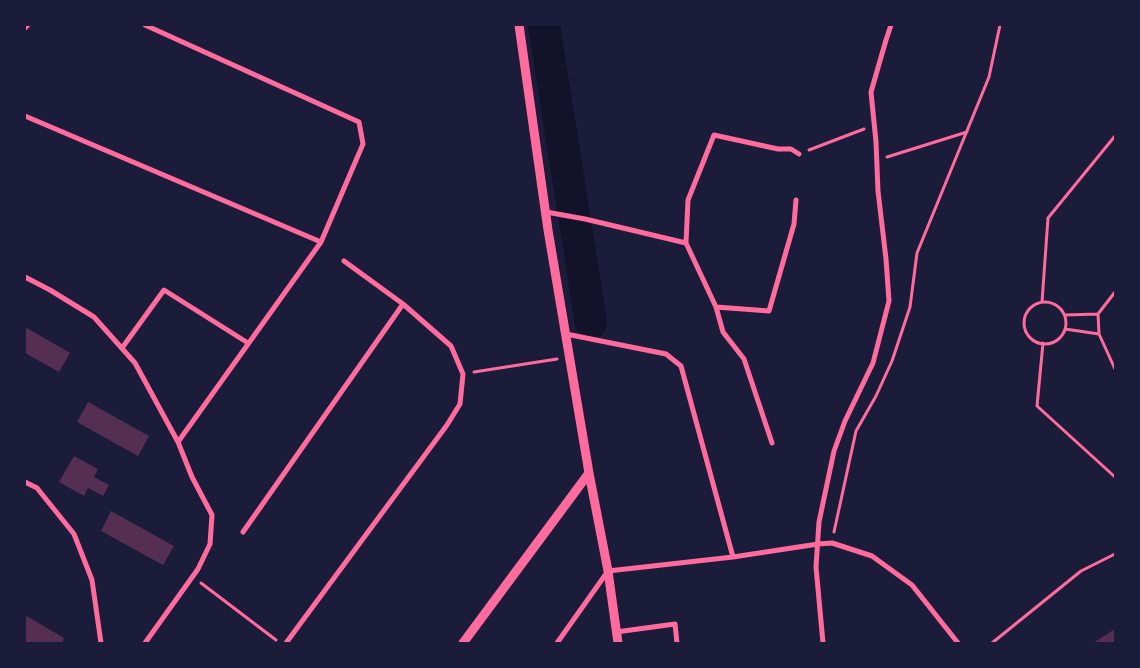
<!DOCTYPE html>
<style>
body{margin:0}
#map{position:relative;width:1140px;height:668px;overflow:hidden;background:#1b1b3a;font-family:Cabin,sans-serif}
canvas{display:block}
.frame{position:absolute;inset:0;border:26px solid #1b1b3a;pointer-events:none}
</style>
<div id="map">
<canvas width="1140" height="668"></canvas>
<div class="frame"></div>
</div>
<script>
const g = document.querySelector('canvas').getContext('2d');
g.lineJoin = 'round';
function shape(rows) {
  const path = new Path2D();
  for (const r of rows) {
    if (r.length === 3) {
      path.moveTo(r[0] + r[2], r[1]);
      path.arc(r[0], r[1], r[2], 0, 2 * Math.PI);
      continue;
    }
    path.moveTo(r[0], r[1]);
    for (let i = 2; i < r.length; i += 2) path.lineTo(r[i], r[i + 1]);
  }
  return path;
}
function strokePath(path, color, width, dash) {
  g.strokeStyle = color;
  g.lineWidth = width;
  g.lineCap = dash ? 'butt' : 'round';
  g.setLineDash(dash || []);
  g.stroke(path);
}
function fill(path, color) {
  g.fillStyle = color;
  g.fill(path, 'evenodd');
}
const river = shape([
 [544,25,591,323]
]);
const building = shape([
 [25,327,70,353,59,372,25,353],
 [88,402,149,436,138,456,77,422],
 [74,456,98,469,94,477,109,485,103,496,88,488,84,496,59,482],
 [111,511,174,546,163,565,101,531],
 [25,615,64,638,62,643,25,643],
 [1115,629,1115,643,1093,643]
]);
const path = shape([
 [809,150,864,129],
 [887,157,967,132],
 [1115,292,1098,314,1099,334,1115,369],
 [1042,302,1048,218,1115,136],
 [1045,323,21],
 [1065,315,1098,314],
 [1065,329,1099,334],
 [1043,343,1037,406,1115,477],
 [474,372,557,359],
 [834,532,856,431,876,396,892,361,910,307,917,253,989,77,1000,25],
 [201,583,276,640],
 [992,643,1081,571,1115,554]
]);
const minor = shape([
 [145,25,359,122,363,144,321,242,178,442],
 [25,28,28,25],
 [25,116,321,242],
 [546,212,585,219,686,243,716,307,723,332,744,359,772,443],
 [686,243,688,200,714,135,778,149,791,149,799,154],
 [25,277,50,290,94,317,135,363,178,442,192,477,212,515,210,544,198,569,145,643],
 [716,307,769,311,794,224,796,200],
 [122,348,164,290,248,343],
 [25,482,37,488,74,534,92,580,101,643],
 [243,532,403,304],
 [733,557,818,544,832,543,872,556,912,585,958,643],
 [616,632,675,624,677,643],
 [286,643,447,425,460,404,463,374,451,346,403,304,344,261],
 [557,643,608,571,733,557,681,366,666,354,566,334],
 [823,643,816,567,819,522,834,451,845,421,873,363,889,301,886,259,878,191,876,142,871,92,886,40,891,25]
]);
const tertiary = shape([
 [519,25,548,230,589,473,608,571,618,643],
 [463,643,589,473]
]);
strokePath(river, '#12122b', 32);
fill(building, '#542f53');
strokePath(path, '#ff6b9d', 3);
strokePath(minor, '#ff6b9d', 5);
strokePath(tertiary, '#ff6b9d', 9);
</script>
